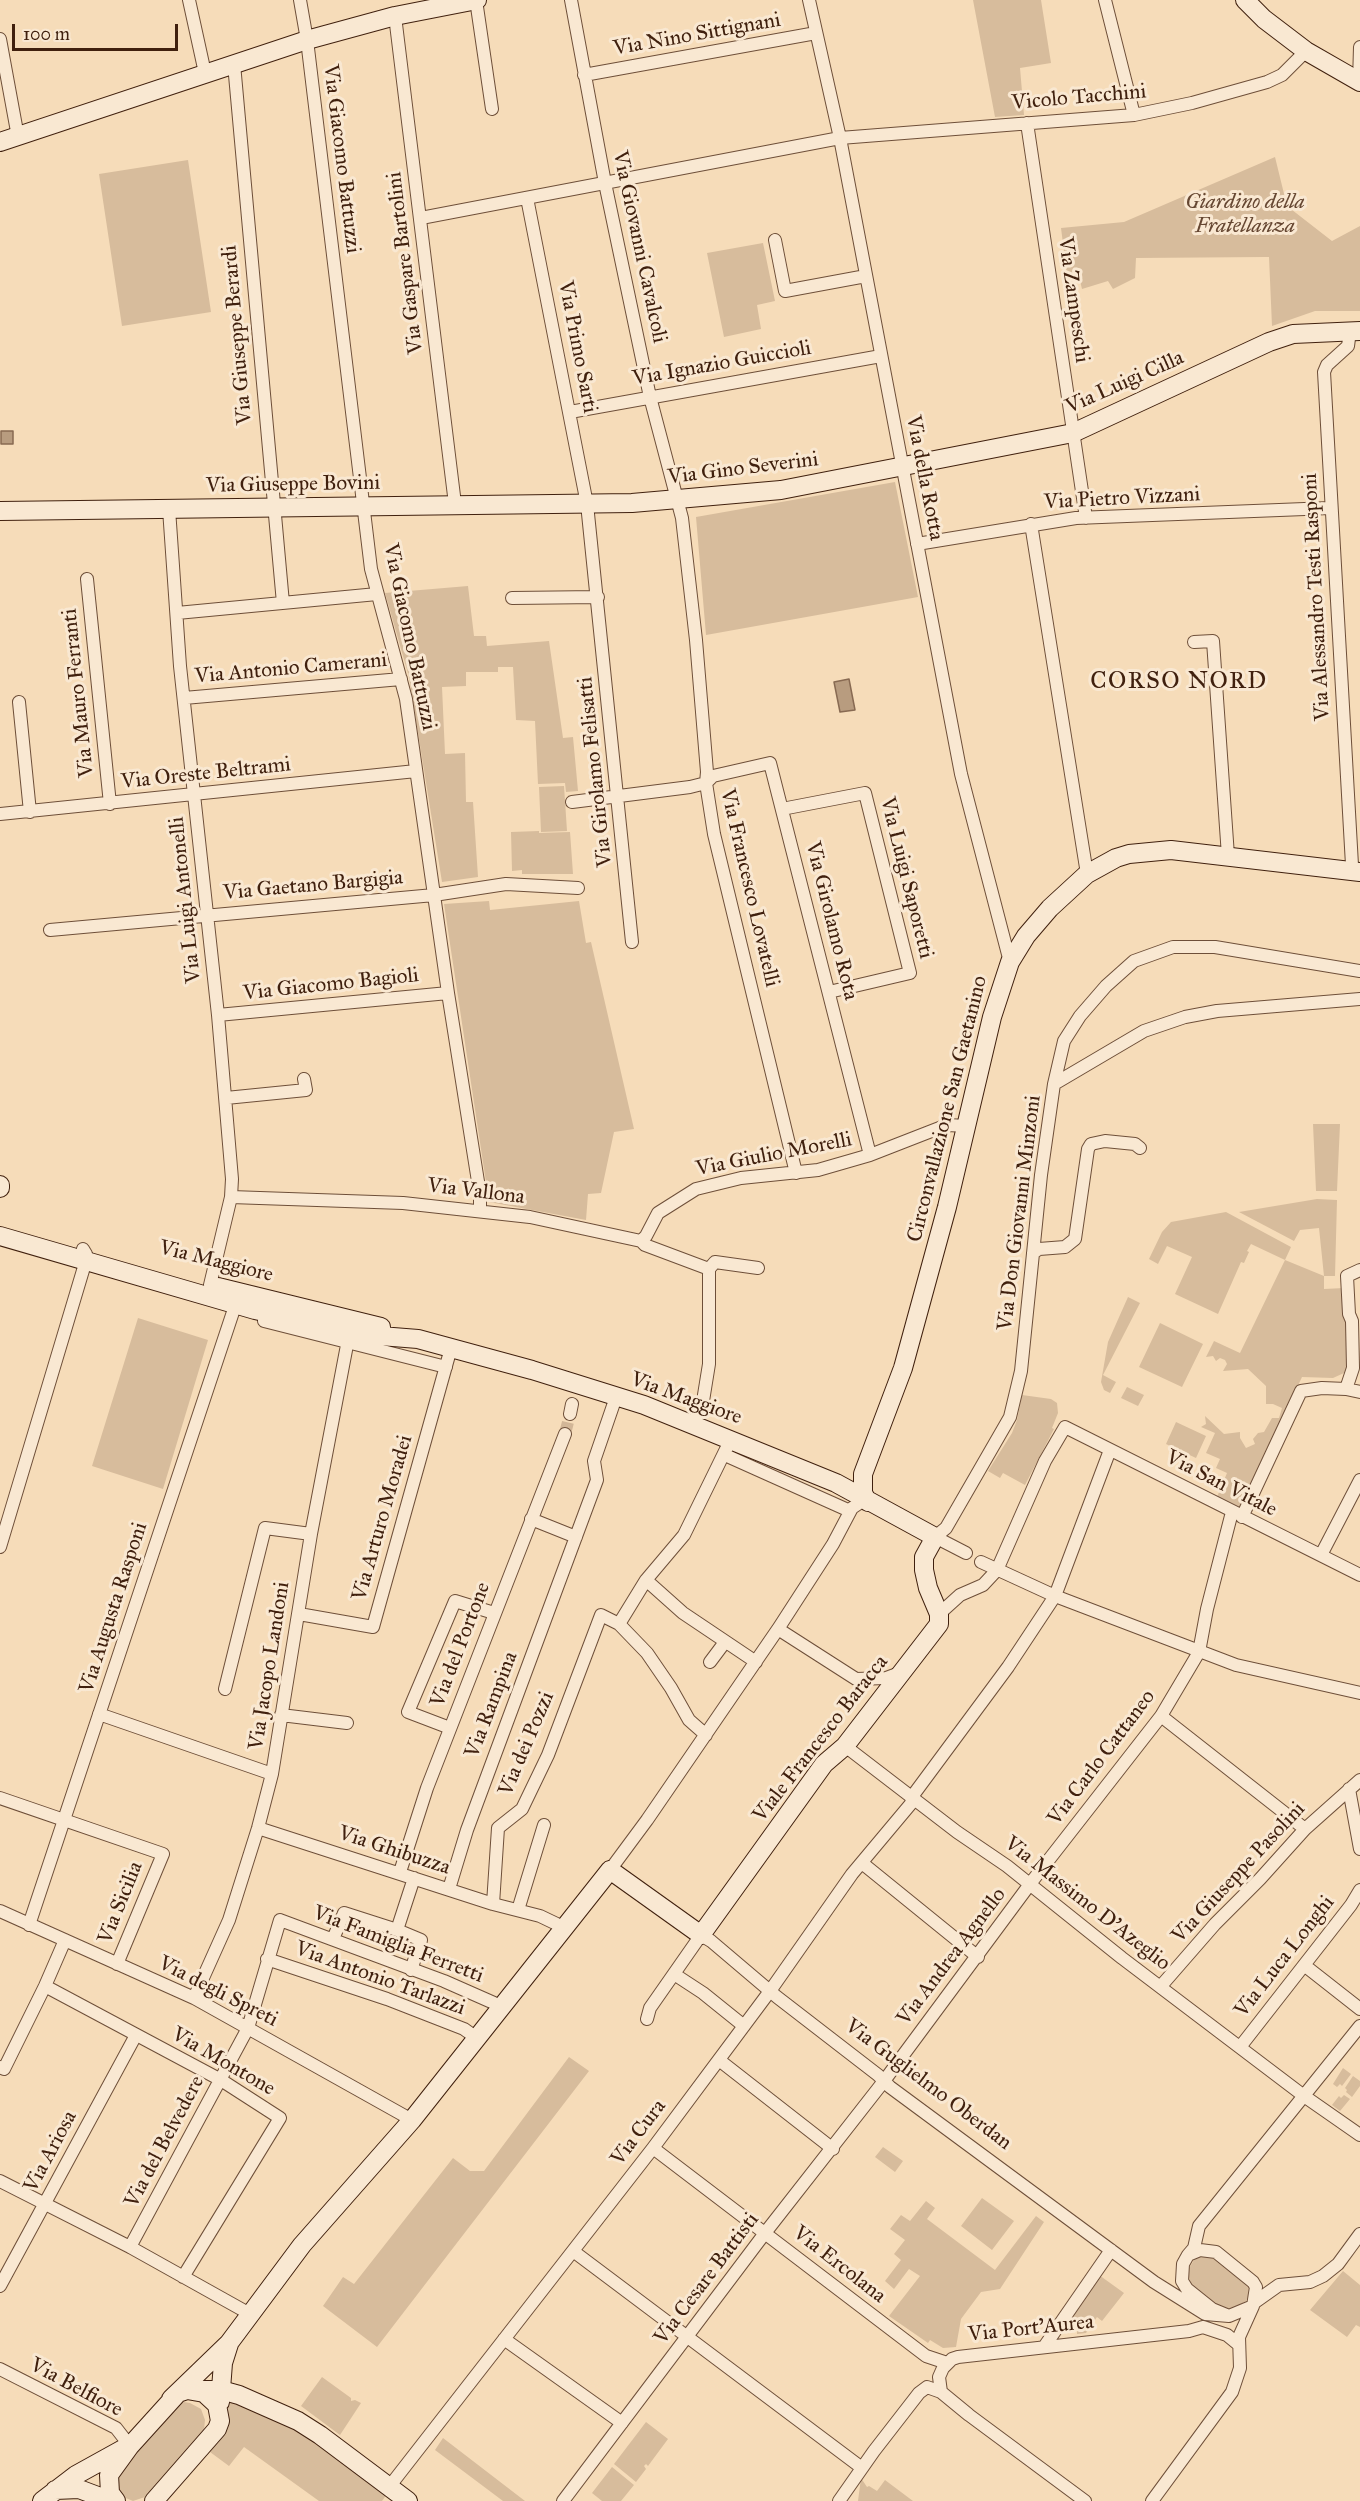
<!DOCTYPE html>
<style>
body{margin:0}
#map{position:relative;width:1360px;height:2501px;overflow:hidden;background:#f6dcb9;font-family:"IM FELL Great Primer",serif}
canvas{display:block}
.scale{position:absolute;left:12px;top:24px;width:166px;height:27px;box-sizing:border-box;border:3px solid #40200e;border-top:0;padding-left:8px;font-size:18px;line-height:21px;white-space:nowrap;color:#40200e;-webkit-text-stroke:4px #f9e8d2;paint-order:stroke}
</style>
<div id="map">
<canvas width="1360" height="2501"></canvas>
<div class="scale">100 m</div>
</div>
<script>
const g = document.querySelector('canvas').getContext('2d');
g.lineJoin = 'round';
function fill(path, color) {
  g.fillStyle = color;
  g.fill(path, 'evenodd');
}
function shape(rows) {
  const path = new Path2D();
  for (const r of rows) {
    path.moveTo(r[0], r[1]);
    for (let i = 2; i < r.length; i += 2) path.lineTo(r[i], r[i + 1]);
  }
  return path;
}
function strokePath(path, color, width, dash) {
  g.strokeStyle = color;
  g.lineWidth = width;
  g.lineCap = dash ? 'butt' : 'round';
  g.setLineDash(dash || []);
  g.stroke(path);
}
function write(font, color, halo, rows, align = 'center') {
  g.font = font + ' "IM FELL Great Primer",serif';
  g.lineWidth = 6;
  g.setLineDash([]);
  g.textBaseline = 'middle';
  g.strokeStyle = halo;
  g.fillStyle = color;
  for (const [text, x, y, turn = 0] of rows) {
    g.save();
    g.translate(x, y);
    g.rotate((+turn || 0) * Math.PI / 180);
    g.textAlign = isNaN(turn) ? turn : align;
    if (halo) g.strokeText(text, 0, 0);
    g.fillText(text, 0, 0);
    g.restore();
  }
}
const green = shape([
 [973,0,1041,0,1051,63,1020,68,1024,115,995,117],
 [1275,157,1287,206,1332,241,1360,226,1360,311,1315,311,1272,326,1269,257,1265,257,1136,258,1135,278,1113,289,1108,281,1082,289,1080,281,1068,283,1061,228,1124,222],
 [188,160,211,312,122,326,99,174],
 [763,243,775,301,757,305,761,329,724,337,707,253],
 [895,482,918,597,706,635,696,517],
 [468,586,474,636,486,636,487,646,549,641,563,738,573,737,578,791,566,792,565,783,538,784,535,721,516,720,513,667,498,667,498,672,466,672,466,686,442,687,445,754,465,753,466,802,473,802,478,877,442,882,409,677,385,593],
 [564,786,567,831,541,832,539,787],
 [539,831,539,833,570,832,573,874,522,874,522,870,512,871,511,832],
 [489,901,490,910,579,901,586,943,591,942,634,1129,614,1132,601,1193,588,1194,586,1220,489,1202,444,904],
 [1313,1124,1340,1124,1337,1191,1316,1191],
 [1317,1199,1337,1200,1335,1276,1324,1276,1324,1289,1344,1288,1349,1322,1347,1367,1344,1373,1333,1378,1302,1377,1240,1509,1217,1497,1227,1473,1216,1468,1220,1459,1206,1453,1215,1433,1201,1427,1206,1424,1205,1416,1224,1434,1240,1432,1240,1438,1246,1448,1255,1444,1253,1439,1258,1433,1264,1432,1272,1418,1279,1418,1282,1408,1273,1404,1266,1404,1266,1386,1248,1369,1223,1371,1227,1364,1225,1360,1220,1358,1216,1361,1213,1356,1206,1357,1214,1341,1240,1353,1285,1260,1251,1244,1247,1251,1249,1252,1244,1263,1241,1262,1218,1314,1175,1294,1192,1257,1167,1246,1158,1264,1149,1259,1162,1232,1171,1222,1226,1212,1291,1247,1285,1260,1324,1276,1319,1228,1300,1230,1294,1241,1239,1212],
 [1128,1297,1140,1303,1103,1375,1116,1382,1110,1393,1104,1390,1101,1382,1108,1342],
 [138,1318,208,1340,163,1489,92,1466],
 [1160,1323,1203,1344,1182,1387,1139,1367],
 [1127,1387,1144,1395,1138,1406,1121,1398],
 [1022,1395,1051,1399,1057,1403,1058,1413,1052,1428,1054,1429,1025,1485,1003,1473,1000,1478,988,1471,1012,1433,1017,1420],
 [1176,1422,1206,1436,1196,1458,1166,1444],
 [569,2057,589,2071,377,2347,323,2306,343,2277,354,2284,453,2158,470,2171,484,2171],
 [1343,2068,1351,2074,1342,2086,1340,2084,1337,2087,1333,2084],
 [1353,2076,1360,2081,1360,2086,1352,2097,1346,2092,1347,2090,1345,2088],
 [1344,2095,1350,2099,1340,2111,1332,2105,1339,2096,1341,2098],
 [883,2147,903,2161,895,2172,875,2157],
 [982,2198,1014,2221,992,2250,961,2226],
 [926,2201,935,2208,927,2219,995,2270,1036,2216,1044,2222,1000,2289,981,2292,961,2319,956,2347,943,2348,930,2340,928,2343,889,2316,920,2276,909,2269,894,2289,885,2281,901,2260,894,2254,905,2240,890,2229,901,2215,910,2221],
 [1213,2256,1249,2284,1249,2295,1246,2301,1231,2310,1221,2308,1190,2284,1188,2270,1194,2260,1199,2257],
 [1343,2271,1360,2285,1360,2327,1356,2325,1347,2337,1310,2310],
 [1099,2275,1124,2293,1102,2321,1097,2317,1086,2333,1077,2334,1077,2328,1062,2328],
 [322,2377,351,2398,351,2401,355,2400,361,2403,340,2435,301,2406],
 [227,2400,294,2425,387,2494,382,2501,319,2501,244,2447,229,2466,210,2452,222,2434],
 [184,2402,190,2403,201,2409,205,2420,204,2430,145,2497,133,2501,121,2496,117,2491,117,2473,178,2404],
 [646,2422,668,2439,648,2466,646,2464,644,2466,646,2469,636,2482,614,2464],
 [443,2438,525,2501,503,2501,435,2450],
 [612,2467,634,2485,621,2501,602,2501,592,2493],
 [861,2478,867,2487,869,2486,877,2491,885,2480,913,2501,858,2501]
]);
const water = shape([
 [1,431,13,431,13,444,1,444,1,431],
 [849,679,855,710,840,712,834,682,849,679]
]);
const streetTunnel = shape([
 [565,1434,570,1414]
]);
const street = shape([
 [189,0,205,73],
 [300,0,307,40,371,569,406,699,448,993,480,1194,480,1210],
 [476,0,492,109],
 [571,0,605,183,650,397,682,518,696,640,707,772,706,783,714,834,796,1173],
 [809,0,840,138,961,774,1010,962],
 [1105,0,1134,115],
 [395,16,455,504],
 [0,39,18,137],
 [234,64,283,603],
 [584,75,816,33],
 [1359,82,1360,47],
 [1027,123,1086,518],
 [527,198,587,504,632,942],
 [421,218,840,138,1134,115,1192,103,1267,82,1282,75,1306,51],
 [775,240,785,291,866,276],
 [1350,331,1348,346,1327,365,1324,372,1352,865,1350,871],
 [570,412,881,356],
 [169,509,180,666,218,1015,232,1179,231,1197,210,1285],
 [1031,524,1087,874],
 [917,544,1076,518,1330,508],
 [87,579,110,804],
 [512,598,598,597],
 [177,613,377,594],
 [1194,642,1213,641,1228,856],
 [184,698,401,679],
 [19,702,30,812],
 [572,802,690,787,706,783,713,776,770,763,870,1155],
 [782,809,865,793,910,973,829,992],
 [0,814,416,771],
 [50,930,434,895,506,884,578,888],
 [218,1015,448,993],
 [1054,1084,1144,1031,1185,1017,1217,1011,1360,999],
 [226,1098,306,1090,304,1079],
 [231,1197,403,1203,530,1217,641,1241,645,1245,709,1269],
 [641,1241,646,1236,658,1213,696,1189,741,1178,818,1170,870,1155,947,1125,967,1126],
 [1033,1253,1039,1249,1065,1247,1075,1239,1088,1149,1091,1144,1105,1141,1135,1144,1140,1148],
 [264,1321,446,1367],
 [1346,1389,1353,1368,1352,1321,1349,1314,1347,1276,1360,1270],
 [570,1414,572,1404],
 [694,1424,703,1401,709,1364,709,1269,715,1262,758,1268],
 [725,1455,850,1511],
 [1242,1517,1301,1391,1322,1388,1346,1389,1360,1392],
 [531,1519,576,1537],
 [0,1547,84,1267,86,1254,83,1249],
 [966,1553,935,1537,946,1528,1010,1417,1021,1371,1041,1175,1054,1084,1064,1041,1080,1016,1106,986,1134,961,1173,947,1215,947,1360,971],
 [1321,1555,1360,1480],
 [981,1562,1055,1596,1236,1665,1360,1693],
 [646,1580,683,1613,756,1662],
 [299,1614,373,1627,451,1348],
 [939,1614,960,1595,983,1585,997,1570,1045,1461,1065,1427,1360,1575],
 [619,1624,646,1580,684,1535,731,1439],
 [778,1629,856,1679,886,1678,902,1672],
 [710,1662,725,1642],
 [225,1689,265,1528,311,1534],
 [99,1714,272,1774],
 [281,1715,347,1723],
 [1161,1716,1305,1829],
 [450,1728,408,1712,455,1601,494,1613],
 [845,1746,957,1832,1007,1866,1122,1958,1304,2096,1360,2135],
 [1349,1789,1360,1849],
 [0,1798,163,1854,117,1964],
 [911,1798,1008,1667,1055,1596,1110,1450],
 [258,1828,493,1904,540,1916,563,1927],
 [862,1863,978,1957],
 [610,1870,647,1820,778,1629,833,1544,852,1508,861,1502,868,1502],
 [400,1872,427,1788,565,1434],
 [449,1889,467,1830,597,1480,594,1461,616,1397],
 [493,1904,498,1828,522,1809,548,1755,601,1615,619,1624,647,1653,671,1688,689,1720,706,1735],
 [518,1910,544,1825],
 [0,1911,194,1998,412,2120],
 [29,1925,233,1312,234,1299],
 [397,1930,414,1878],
 [333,1939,344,1913,397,1930,421,1940,411,1970],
 [267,1959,387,1999,464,2029,478,2039],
 [1304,1965,1360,2009],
 [674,1974,703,1993,744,2026],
 [45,1986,221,2080,280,2118,183,2277],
 [1161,1986,1215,1924,1260,1879,1305,1829,1360,1780],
 [194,1998,229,1920,258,1828,272,1774,311,1534,351,1324],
 [647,2019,650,2008,701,1935,711,1941,777,1997,878,2075,890,2087,1154,2282,1205,2314,1229,2316],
 [1240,2047,1351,1905,1360,1890],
 [719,2060,833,2149],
 [0,2067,4,2069,45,1986,65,1940],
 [653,2148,926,2356,947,2363],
 [0,2181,130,2247,250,2314],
 [130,2247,248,2028,280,1920,444,1981,503,2007],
 [1200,2250,1216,2252,1253,2282,1256,2287,1253,2306,1229,2316,1212,2309,1187,2289,1182,2281,1183,2264,1188,2255,1200,2250],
 [573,2251,862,2468],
 [1188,2255,1194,2248,1199,2226,1360,2026],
 [0,2286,136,2035],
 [1255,2302,1279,2285,1310,2282,1323,2276,1338,2264,1360,2234],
 [1203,2327,1227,2335,1238,2344],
 [504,2339,622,2423],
 [1044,2347,1111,2250],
 [0,2369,116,2428,130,2446],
 [941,2392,939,2377,943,2368,952,2359,958,2357,1189,2331,1203,2327],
 [389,2487,653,2148,770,1991,852,1874,914,1800],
 [563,2501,765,2233,884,2081,1033,1880,1161,1716,1199,1652,1207,1609,1232,1512],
 [839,2501,874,2451,919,2393,927,2387,941,2392,969,2415,1085,2501],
 [1152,2501,1232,2392,1240,2368,1239,2337,1253,2306]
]);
const secondary = shape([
 [1245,0,1264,19,1306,51,1360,82],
 [0,142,307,40,395,16,477,0],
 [0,511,632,503,781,490,1073,433,1269,342,1293,334,1360,331],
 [0,1185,0,1188],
 [0,1236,255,1310,368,1335,418,1339,532,1370,644,1405,836,1483,935,1537,924,1557,924,1570,928,1588,939,1614,939,1624,845,1746,824,1764,701,1935,610,1870,412,2120,302,2245,229,2343,171,2399],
 [218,1287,381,1327],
 [868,1502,863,1493,863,1474,903,1368,947,1207,992,1017,1010,962,1026,936,1050,908,1087,874,1116,858,1129,854,1171,850,1360,872],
 [199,2390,221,2390,239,2395,298,2421,320,2435,408,2501],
 [220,2402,223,2363,229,2344],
 [55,2490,79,2489,111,2501],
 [42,2501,76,2475,123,2449],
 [116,2501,110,2493,109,2475,130,2446,178,2393,187,2390,204,2393,217,2405,220,2421,217,2429,154,2501]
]);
const streetNames = [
 ["Via Nino Sittignani",697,35,-10],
 ["Vicolo Tacchini",1079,98,-5],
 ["Via Giacomo Battuzzi",341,159,83],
 ["Via Giovanni Cavalcoli",639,247,78],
 ["Via Gaspare Bartolini",406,263,-97],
 ["Via Zampeschi",1073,300,82],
 ["Via Giuseppe Berardi",238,335,-95],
 ["Via Primo Sarti",577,347,79],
 ["Via Ignazio Guiccioli",722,364,-10],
 ["Via Luigi Cilla",1125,383,-24],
 ["Via Gino Severini",743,469,-7],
 ["Via della Rotta",924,478,79],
 ["Via Giuseppe Bovini",293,485,-1],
 ["Via Pietro Vizzani",1122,499,-3],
 ["Via Alessandro Testi Rasponi",1317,597,-93],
 ["Via Giacomo Battuzzi",409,637,78],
 ["Via Antonio Camerani",291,669,-5],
 ["Via Mauro Ferranti",79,693,-96],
 ["Via Girolamo Felisatti",596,772,-96],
 ["Via Oreste Beltrami",206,774,-6],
 ["Via Luigi Saporetti",906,878,76],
 ["Via Gaetano Bargigia",313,886,-5],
 ["Via Francesco Lovatelli",749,888,77],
 ["Via Luigi Antonelli",186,900,-96],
 ["Via Girolamo Rota",831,921,76],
 ["Via Giacomo Bagioli",331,985,-6],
 ["Circonvallazione San Gaetanino",948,1109,-76],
 ["Via Giulio Morelli",774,1155,-11],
 ["Via Vallona",476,1192,7],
 ["Via Don Giovanni Minzoni",1020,1213,-83],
 ["Via Maggiore",216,1262,14],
 ["Via Maggiore",686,1399,20],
 ["Via San Vitale",1221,1484,27],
 ["Via Arturo Moradei",383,1518,-74],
 ["Via Augusta Rasponi",114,1608,-72],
 ["Via del Portone",461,1645,-69],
 ["Via Jacopo Landoni",270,1666,-81],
 ["Via Rampina",492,1705,-69],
 ["Viale Francesco Baracca",821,1739,-52],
 ["Via dei Pozzi",527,1744,-67],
 ["Via Carlo Cattaneo",1102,1758,-53],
 ["Via Ghibuzza",394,1851,18],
 ["Via Giuseppe Pasolini",1239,1873,-47],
 ["Via Sicilia",121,1903,-68],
 ["Via Massimo D'Azeglio",1087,1904,38],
 ["Via Famiglia Ferretti",398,1945,21],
 ["Via Andrea Agnello",952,1957,-53],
 ["Via Luca Longhi",1285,1957,-52],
 ["Via Antonio Tarlazzi",380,1979,20],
 ["Via degli Spreti",218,1992,27],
 ["Via Montone",223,2062,30],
 ["Via Guglielmo Oberdan",928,2085,37],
 ["Via Cura",639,2133,-53],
 ["Via del Belvedere",165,2142,-62],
 ["Via Ariosa",51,2152,-62],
 ["Via Ercolana",839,2265,38],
 ["Via Cesare Battisti",707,2279,-53],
 ["Via Port'Aurea",1031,2329,-6],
 ["Via Belfiore",76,2388,28]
];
const parkNames = [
 ["Giardino della",1245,203],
 ["Fratellanza",1245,227]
];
const quarterNames = [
 ["CORSO NORD",1179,682]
];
fill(green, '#d7bc9c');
fill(water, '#b89c7f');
strokePath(water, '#886a52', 1.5);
strokePath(streetTunnel, '#d2b697', 12, [12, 6]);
strokePath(street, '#6e4f39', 14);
strokePath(secondary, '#40200e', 20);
strokePath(street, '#f9e8d2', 12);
strokePath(secondary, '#f9e8d2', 18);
write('21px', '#40200e', '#f9e8d2', streetNames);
write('italic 21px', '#664732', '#f9e8d2', parkNames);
g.letterSpacing = '1.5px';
write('24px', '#40200e', '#f9e8d2', quarterNames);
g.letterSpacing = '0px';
</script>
